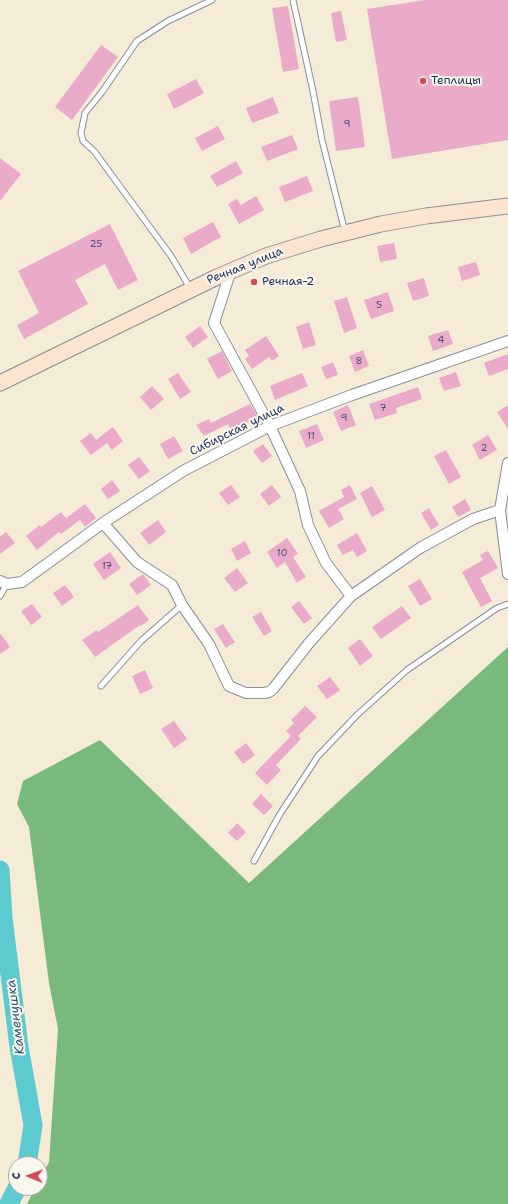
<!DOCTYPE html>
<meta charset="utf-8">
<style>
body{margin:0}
#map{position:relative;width:508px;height:1204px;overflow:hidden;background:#f5ecd7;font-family:"Shantell Sans",sans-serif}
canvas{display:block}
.north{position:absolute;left:8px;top:1156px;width:40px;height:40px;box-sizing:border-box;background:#fbf7ec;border:1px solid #a1a7b3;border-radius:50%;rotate:271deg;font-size:11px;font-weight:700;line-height:16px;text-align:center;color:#1b2f5e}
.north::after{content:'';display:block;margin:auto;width:14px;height:18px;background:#d1495b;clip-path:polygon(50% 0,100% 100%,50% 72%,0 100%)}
</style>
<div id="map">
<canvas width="508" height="1204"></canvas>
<div class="north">С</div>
</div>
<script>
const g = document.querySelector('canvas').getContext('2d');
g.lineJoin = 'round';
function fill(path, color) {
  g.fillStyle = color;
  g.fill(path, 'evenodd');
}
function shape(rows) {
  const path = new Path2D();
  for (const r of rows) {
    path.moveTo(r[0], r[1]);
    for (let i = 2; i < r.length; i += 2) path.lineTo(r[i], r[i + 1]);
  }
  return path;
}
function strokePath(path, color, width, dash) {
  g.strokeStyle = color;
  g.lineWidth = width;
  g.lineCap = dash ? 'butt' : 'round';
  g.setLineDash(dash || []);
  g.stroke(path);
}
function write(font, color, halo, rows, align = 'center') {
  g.font = font + ' "Shantell Sans",sans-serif';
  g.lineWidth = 4;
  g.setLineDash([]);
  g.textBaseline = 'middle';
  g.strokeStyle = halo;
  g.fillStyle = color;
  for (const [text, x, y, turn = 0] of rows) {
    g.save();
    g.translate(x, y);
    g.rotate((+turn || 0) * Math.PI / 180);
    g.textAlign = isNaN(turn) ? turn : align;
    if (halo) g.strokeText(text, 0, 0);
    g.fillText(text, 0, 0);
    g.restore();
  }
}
const forest = shape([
 [508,647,508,1204,27,1204,35,1188,40,1188,40,1179,49,1162,58,1029,49,983,29,827,17,804,23,781,100,740,249,883]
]);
const river = shape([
 [0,870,3,918,19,1047,33,1125,27,1164],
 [9,1204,17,1188]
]);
const building = shape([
 [425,0,508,0,508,140,392,159,367,9],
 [288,6,299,69,283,72,272,8],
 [341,11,347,40,336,42,331,13],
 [101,45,118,57,72,120,55,107],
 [196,79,204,93,174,109,167,94],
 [273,97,279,113,252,123,246,108],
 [358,97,365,147,336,151,329,101],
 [218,126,225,139,202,151,195,138],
 [292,135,298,149,267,161,261,147],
 [0,158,21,174,0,201],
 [236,161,243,173,217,187,210,176],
 [307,176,313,191,285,202,279,187],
 [256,196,264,210,239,224,228,204,237,199,241,205],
 [213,222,221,237,191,254,183,238],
 [110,224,138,280,118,290,105,264,75,280,88,304,24,339,17,325,39,313,18,271],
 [394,243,397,259,380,262,377,246],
 [476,262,480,275,462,281,458,267],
 [424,278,429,296,413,301,407,283],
 [388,292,394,311,371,319,364,300],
 [347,297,357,328,344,333,334,301],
 [309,322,316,345,303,349,296,327],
 [200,326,208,337,193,348,185,337],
 [448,330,453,344,433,351,428,336],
 [266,336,279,356,272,361,269,357,252,369,245,359,249,356,245,350],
 [363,350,369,366,355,372,349,356],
 [222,351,232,371,218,379,207,359],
 [508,354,508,369,489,376,484,363],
 [333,362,338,375,326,379,321,367],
 [456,372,461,386,444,391,439,378],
 [178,373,191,392,180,399,168,379],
 [302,373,308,386,275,400,270,386],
 [152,386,164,399,151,410,140,397],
 [418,387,422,399,396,408,397,413,375,420,369,404],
 [250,404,258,417,231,431,228,424,204,436,196,425,209,419,211,423],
 [348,405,356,425,341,431,333,412],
 [508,405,508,429,497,412],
 [317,424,324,440,306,448,299,431],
 [113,427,123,441,112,450,107,443,91,455,80,441,91,433,96,440],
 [488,435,497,450,480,460,472,445],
 [174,436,183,451,168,459,160,444],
 [263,444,272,456,262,463,253,451],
 [446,450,461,477,449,484,434,456],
 [139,457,150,471,139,479,128,465],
 [112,480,120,491,108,499,101,489],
 [231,485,240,497,228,505,219,493],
 [272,485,281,497,269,506,260,494],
 [350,485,357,499,338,509,344,519,329,528,319,511,344,497,341,490],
 [372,486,385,510,372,517,360,493],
 [465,499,471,510,458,517,452,507],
 [85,504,96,518,85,527,80,520,61,534,59,532,37,550,26,536,40,525,41,527,61,512,66,518],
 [429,508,439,525,431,530,421,513],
 [158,520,166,532,149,545,140,533],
 [6,532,15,543,0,554,0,537],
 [357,533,367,551,357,557,353,550,343,555,337,545],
 [287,538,298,554,293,557,306,577,297,583,285,562,277,568,267,552],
 [245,541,251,553,237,561,231,549],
 [488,551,498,568,480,578,492,601,481,607,462,572,483,560,480,555],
 [110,552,121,568,104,580,93,564],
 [237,568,248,583,235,592,224,578],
 [143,574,151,585,137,595,129,584],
 [420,579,432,599,420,606,408,586],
 [65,585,74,597,62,606,53,593],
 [299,601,312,618,304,624,291,607],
 [32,604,42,617,31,625,21,611],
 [138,605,149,620,141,626,140,625,95,657,82,640,97,630,98,632],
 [402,606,411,618,381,639,372,627],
 [261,612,272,631,264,636,252,617],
 [223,624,235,642,226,648,214,629],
 [0,633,10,647,0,654],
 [360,639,373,656,360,666,348,648],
 [145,670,153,688,140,694,132,676],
 [330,677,340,690,327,699,317,686],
 [305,706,317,717,298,736,301,739,276,765,281,770,267,785,255,773,291,736,286,731,294,723,291,720],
 [174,721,187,739,174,748,161,729],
 [246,743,255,755,243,764,234,752],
 [261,794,273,806,264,815,252,804],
 [237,823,246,832,237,841,228,833]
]);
const lane = shape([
 [293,0,313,91,322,140,345,232],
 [190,288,171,256,94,151,83,141,81,133,85,113,102,92,137,41,168,21,212,0],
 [0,596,7,584],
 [101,686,141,641,182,605],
 [254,861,280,814,318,756,357,715,407,670,497,608,508,604]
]);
const street = shape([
 [231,270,214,323,270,426,300,491,308,525,326,563,351,596],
 [508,463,500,510,508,574],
 [103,523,137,562,172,585,182,605,209,644,229,686,246,693,264,693,269,692,273,689,309,643,351,596,420,548,473,519,500,510],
 [0,581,7,584,22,582,103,523,183,471,270,426,352,395,508,341]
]);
const secondary = shape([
 [0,383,215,278,266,256,321,239,381,224,426,216,508,206]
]);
const markers = [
 [423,81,4,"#d1495b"],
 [254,282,4,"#d1495b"]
];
const numberNames = [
 ["9",347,124],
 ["25",96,244],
 ["5",379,305],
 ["4",441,340],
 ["8",359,361],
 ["7",383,408],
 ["9",344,418],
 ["11",311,436],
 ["2",484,448],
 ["10",282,553],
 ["17",107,566]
];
const poiNames = [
 ["Теплицы",431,81],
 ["Речная-2",262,282]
];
const streetNames = [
 ["Речная улица",245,266,-22],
 ["Сибирская улица",237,430,-26]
];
const waterNames = [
 ["Каменушка",16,1017,-97]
];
fill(forest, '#79b97b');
strokePath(river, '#5dcad0', 19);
fill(building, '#eaaaca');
strokePath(lane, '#888e9a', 7);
strokePath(street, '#888e9a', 12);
strokePath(secondary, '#888e9a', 17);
strokePath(lane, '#fff', 5);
strokePath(street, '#fff', 10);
strokePath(secondary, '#fce5d0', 15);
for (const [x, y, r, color] of markers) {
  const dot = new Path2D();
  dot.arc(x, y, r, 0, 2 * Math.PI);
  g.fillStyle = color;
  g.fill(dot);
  strokePath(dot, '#fbf7ec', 1.5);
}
write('10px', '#4f4e79', null, numberNames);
write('12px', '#1b2f5e', '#fbf7ec', poiNames, 'left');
write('12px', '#1b2f5e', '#fbf7ec', streetNames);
write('italic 13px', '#2c567a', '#fbf7ec', waterNames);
</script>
